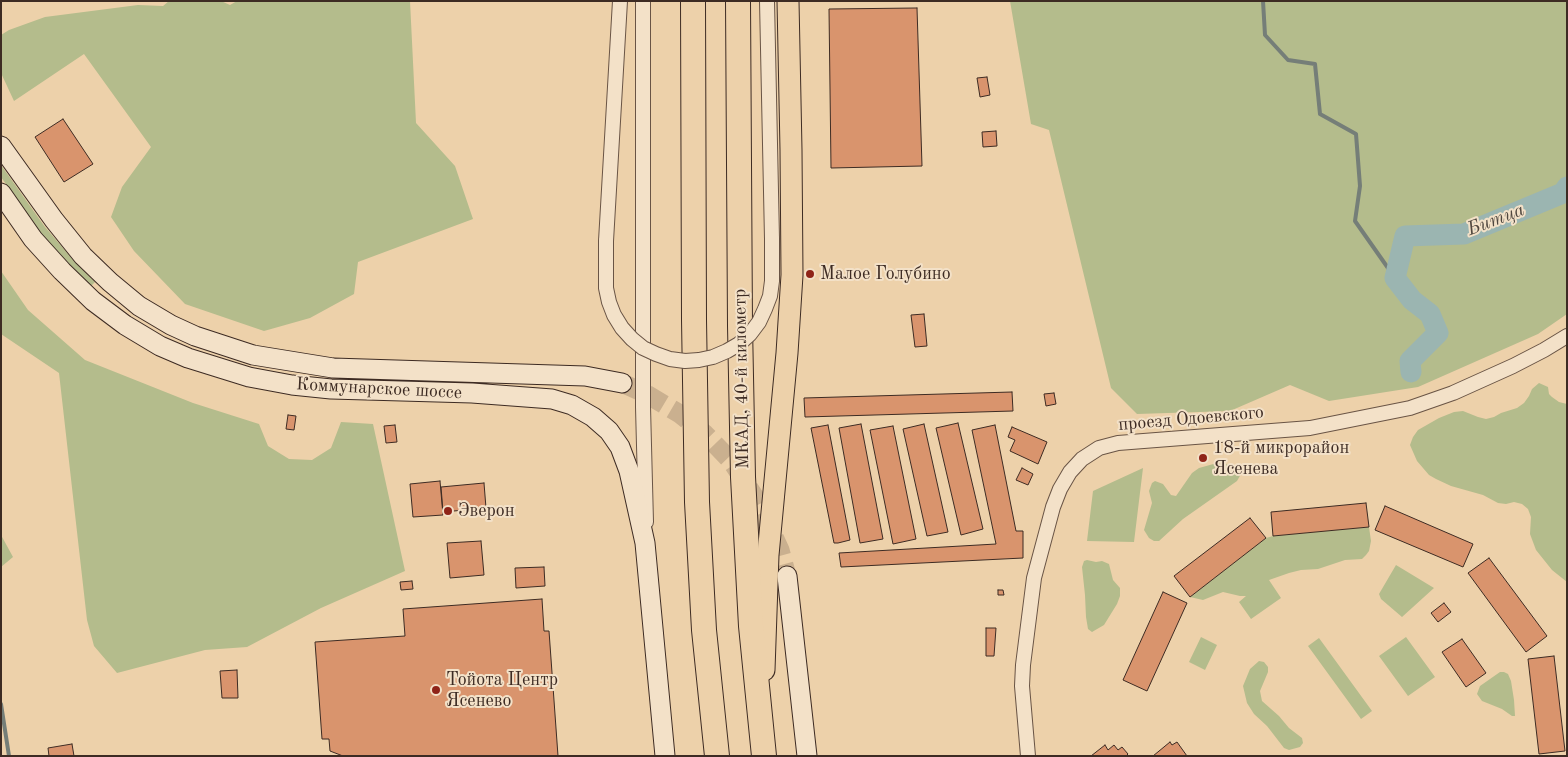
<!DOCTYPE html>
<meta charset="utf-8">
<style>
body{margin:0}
#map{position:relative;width:1568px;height:757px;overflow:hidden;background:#edd1aa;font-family:"Old Standard TT",serif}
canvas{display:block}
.frame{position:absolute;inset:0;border:2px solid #3d2b23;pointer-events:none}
</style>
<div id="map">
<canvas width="1568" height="757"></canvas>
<div class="frame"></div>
</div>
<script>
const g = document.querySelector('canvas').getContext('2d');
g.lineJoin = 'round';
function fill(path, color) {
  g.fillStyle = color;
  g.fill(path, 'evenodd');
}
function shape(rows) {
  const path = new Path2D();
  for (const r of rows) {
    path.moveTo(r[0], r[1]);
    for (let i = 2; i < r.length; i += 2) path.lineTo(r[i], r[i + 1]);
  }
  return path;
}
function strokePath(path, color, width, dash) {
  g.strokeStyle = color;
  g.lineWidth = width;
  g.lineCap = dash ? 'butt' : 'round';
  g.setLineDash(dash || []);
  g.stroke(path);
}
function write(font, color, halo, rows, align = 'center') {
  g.font = font + ' "Old Standard TT",serif';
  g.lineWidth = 4;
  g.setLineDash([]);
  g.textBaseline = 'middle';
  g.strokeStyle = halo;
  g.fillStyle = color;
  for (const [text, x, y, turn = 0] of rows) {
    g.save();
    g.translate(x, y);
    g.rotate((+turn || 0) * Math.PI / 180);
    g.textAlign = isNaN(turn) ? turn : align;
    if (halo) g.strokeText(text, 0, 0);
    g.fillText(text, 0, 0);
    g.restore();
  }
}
const green = shape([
 [169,1,221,1,230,5,237,1,410,1,416,123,455,166,473,219,358,262,354,294,310,318,264,331,185,304,134,251,111,217,122,187,151,147,84,54,14,101,1,73,1,35,9,30,45,17,138,5,163,6],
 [1010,1,1567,1,1567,314,1538,334,1418,387,1329,401,1290,385,1230,411,1137,414,1111,388,1049,130,1031,124],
 [1,165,45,227,75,262,95,282,90,287,69,267,39,231,1,177],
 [1,271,28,310,85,360,193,403,259,424,268,446,289,459,312,460,331,448,341,422,373,424,405,571,321,608,247,647,205,650,117,673,94,646,87,620,59,373,1,334],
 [1539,383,1548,387,1549,394,1552,397,1559,402,1567,404,1567,582,1552,570,1536,550,1530,534,1531,517,1528,509,1522,504,1514,502,1506,504,1498,503,1483,495,1451,486,1436,479,1429,475,1417,461,1410,445,1413,437,1418,430,1439,418,1454,412,1463,411,1478,417,1486,419,1494,417,1501,413,1517,408,1524,403,1529,396,1532,389],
 [1217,463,1231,465,1236,467,1241,474,1237,481,1183,519,1159,541,1154,541,1149,538,1144,530,1152,503,1149,491,1152,483,1155,481,1163,484,1171,495,1176,496,1192,473,1199,468],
 [1143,468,1134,542,1087,541,1093,491],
 [1369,527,1371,541,1369,551,1366,555,1362,559,1345,560,1318,569,1301,570,1289,573,1269,580,1281,598,1251,619,1239,602,1246,596,1240,596,1223,592,1203,600,1190,597,1266,538,1273,536],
 [1,535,13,557,1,567],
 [1087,560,1096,562,1102,561,1109,564,1113,580,1120,588,1120,596,1117,604,1104,625,1092,632,1088,629,1086,617,1085,595,1082,567,1084,561],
 [1396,565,1434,588,1402,617,1381,599,1379,594],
 [1201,637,1217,645,1205,670,1189,662],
 [1406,637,1435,677,1408,696,1379,656],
 [1319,638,1372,711,1361,719,1308,646],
 [1259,661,1264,662,1268,667,1268,672,1260,691,1262,701,1279,716,1289,728,1302,738,1303,743,1300,747,1289,750,1284,748,1267,726,1254,714,1247,703,1243,686,1250,669],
 [1500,672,1504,672,1508,674,1511,681,1514,700,1515,716,1512,716,1502,709,1482,701,1477,694,1480,686]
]);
const stream = shape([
 [1263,1,1265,35,1288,60,1315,64,1320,114,1356,134,1360,186,1355,221,1395,278],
 [1,704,9,756]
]);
const river = shape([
 [1411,372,1410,361,1438,333,1430,314,1412,300,1395,278,1405,236,1464,234,1563,193,1567,187]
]);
const building = shape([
 [917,8,922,166,831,168,829,9,917,8],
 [987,77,990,95,980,97,977,78,987,77],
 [63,119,93,164,64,182,35,137,63,119],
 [996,131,997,146,983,147,982,132,996,131],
 [924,314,927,346,915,347,911,315,924,314],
 [1012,392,1013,411,805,417,804,398,1012,392],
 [1054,393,1056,404,1046,406,1044,394,1054,393],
 [288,415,296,416,294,430,286,429,288,415],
 [958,423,983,529,961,535,936,428,958,423],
 [861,424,883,539,860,543,839,428,861,424],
 [924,424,948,532,927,536,903,429,924,424],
 [395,425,397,442,386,443,384,426,395,425],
 [828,425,850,540,838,543,834,543,811,428,828,425],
 [995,425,1016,531,1023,531,1023,558,841,567,839,553,996,544,972,430,995,425],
 [893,426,916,539,893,544,870,430,893,426],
 [1012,427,1047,442,1038,464,1010,451,1015,440,1008,437,1012,427],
 [1022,468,1033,474,1028,485,1016,480,1022,468],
 [440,481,443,515,413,517,410,484,440,481],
 [484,483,486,508,443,512,441,487,484,483],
 [1366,503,1369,527,1273,536,1271,512,1366,503],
 [1385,506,1473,544,1463,567,1375,530,1385,506],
 [1250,518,1266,538,1190,597,1174,576,1250,518],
 [481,541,484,575,450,578,447,543,481,541],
 [1489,558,1547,636,1526,652,1468,573,1489,558],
 [544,567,545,586,516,588,515,568,544,567],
 [412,581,413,589,401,590,400,582,412,581],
 [998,590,1003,590,1004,595,998,595,998,590],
 [1163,592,1187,603,1147,691,1123,680,1163,592],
 [542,599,544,631,549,631,558,756,343,756,330,751,329,739,322,739,315,642,405,636,403,609,542,599],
 [1444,603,1451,612,1438,622,1431,613,1444,603],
 [986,628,996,628,994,656,986,656,986,628],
 [1462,639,1486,673,1466,687,1442,652,1462,639],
 [1554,656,1565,751,1539,754,1528,659,1554,656],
 [237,670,238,698,222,698,220,671,237,670],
 [1170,742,1172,745,1177,742,1187,756,1153,756,1170,742],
 [72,744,74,756,49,756,48,748,72,744],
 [1105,745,1108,750,1114,745,1118,750,1122,747,1128,754,1126,756,1091,756,1105,745]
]);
const secondaryTunnel = shape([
 [622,383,648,395,680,414,705,434,732,462,758,502,780,550,787,576]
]);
const street = shape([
 [643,1,643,407,646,522],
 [767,1,772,239],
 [606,241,620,1],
 [1028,756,1022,686,1023,665,1034,578,1053,507,1060,489,1070,472,1082,459,1099,448,1118,443,1310,428,1410,408,1453,393,1513,366,1544,350,1567,336]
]);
const secondary = shape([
 [1,146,54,220,83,256,110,282,139,306,171,325,195,336,253,355,333,368,585,376,622,383],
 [1,193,33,239,62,271,93,301,125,325,160,346,188,358,249,377,292,385,331,389,472,393,552,399,572,405,593,417,609,431,620,447,629,471,645,543,665,756],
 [787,576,807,756]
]);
const primary = shape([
 [764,670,768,555,787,353,792,275,791,150,788,1]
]);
const highway = shape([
 [693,1,694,320,697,502,704,630,717,756],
 [738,1,740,326,743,477,751,626,764,756]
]);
const streetBridge = shape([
 [606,241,606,288,609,302,614,315,622,328,632,339,643,348,656,354,670,359,685,361,699,360,713,357,727,351,739,344,750,334,759,322,765,309,770,296,772,281,772,239]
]);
const markers = [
 [810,274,5,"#8f2418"],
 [1203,458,5,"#8f2418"],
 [448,511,5,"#8f2418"],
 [436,690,5,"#8f2418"]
];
const poiNames = [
 ["Малое Голубино",820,274],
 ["18-й микрорайон",1213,448],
 ["Ясенева",1213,469],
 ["Эверон",458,511],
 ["Тойота Центр",446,680],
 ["Ясенево",446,701]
];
const streetNames = [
 ["МКАД, 40-й километр",742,379,-91],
 ["Коммунарское шоссе",379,389,3],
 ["проезд Одоевского",1191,419,-5]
];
const waterNames = [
 ["Битца",1496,220,-21]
];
fill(green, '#b4bc8c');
strokePath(stream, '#757e78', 4);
strokePath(river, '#9bb5b1', 21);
fill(building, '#d9946d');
strokePath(building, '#3d2b23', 1);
strokePath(secondaryTunnel, '#cab08f', 19, [19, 9]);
strokePath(street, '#695445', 16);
strokePath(secondary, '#3d2b23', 21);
strokePath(primary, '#3d2b23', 23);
strokePath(highway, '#3d2b23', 26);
strokePath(street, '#f3e1c8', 14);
strokePath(secondary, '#f3e1c8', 19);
strokePath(primary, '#edd1aa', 21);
strokePath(highway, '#edd1aa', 24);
strokePath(streetBridge, '#695445', 16, []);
strokePath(streetBridge, '#f3e1c8', 14);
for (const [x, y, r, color] of markers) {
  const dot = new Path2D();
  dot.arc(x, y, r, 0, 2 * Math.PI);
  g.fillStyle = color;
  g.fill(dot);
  strokePath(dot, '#f3e1c8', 2);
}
write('18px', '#3d2b23', '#f3e1c8', poiNames, 'left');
write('18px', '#3d2b23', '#f3e1c8', streetNames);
write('italic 19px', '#50473f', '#f3e1c8', waterNames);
</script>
